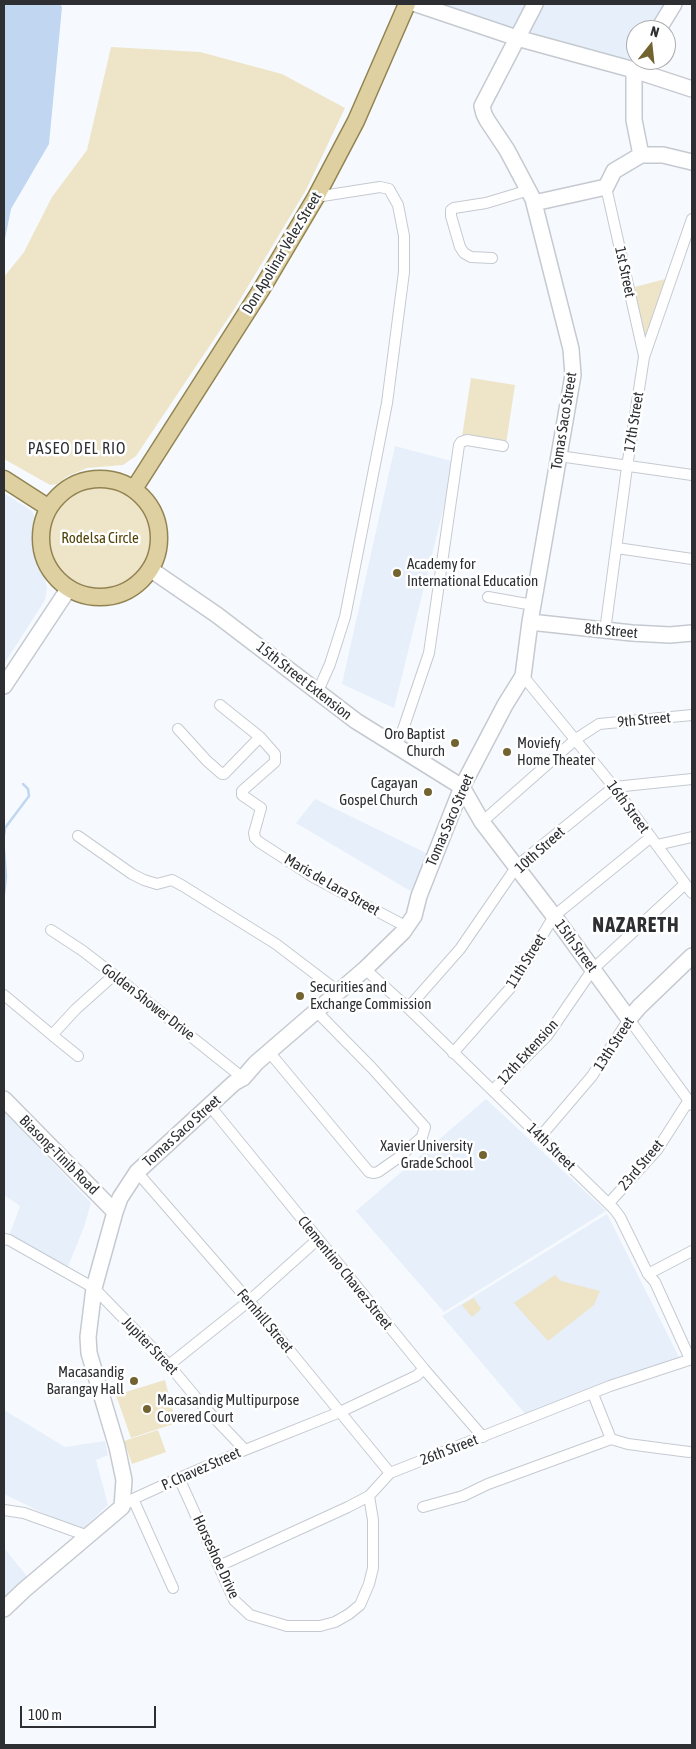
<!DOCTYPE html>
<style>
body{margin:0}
#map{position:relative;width:696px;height:1749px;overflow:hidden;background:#f6fafe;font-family:"Asap Condensed",sans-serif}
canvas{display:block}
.frame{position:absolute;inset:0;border:5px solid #2d2f32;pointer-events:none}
.north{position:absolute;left:626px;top:20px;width:50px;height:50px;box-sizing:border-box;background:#fff;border:1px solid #abacad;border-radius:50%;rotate:16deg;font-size:14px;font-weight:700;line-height:20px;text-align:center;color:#2d2f32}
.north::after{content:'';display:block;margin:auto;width:18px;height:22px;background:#726330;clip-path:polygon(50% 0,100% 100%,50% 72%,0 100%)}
.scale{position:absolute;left:20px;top:1706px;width:136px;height:22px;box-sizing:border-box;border:2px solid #2d2f32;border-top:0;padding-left:6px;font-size:15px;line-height:18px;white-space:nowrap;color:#2d2f32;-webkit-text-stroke:4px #fff;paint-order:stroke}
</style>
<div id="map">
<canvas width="696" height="1749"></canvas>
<div class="frame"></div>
<div class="north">N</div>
<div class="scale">100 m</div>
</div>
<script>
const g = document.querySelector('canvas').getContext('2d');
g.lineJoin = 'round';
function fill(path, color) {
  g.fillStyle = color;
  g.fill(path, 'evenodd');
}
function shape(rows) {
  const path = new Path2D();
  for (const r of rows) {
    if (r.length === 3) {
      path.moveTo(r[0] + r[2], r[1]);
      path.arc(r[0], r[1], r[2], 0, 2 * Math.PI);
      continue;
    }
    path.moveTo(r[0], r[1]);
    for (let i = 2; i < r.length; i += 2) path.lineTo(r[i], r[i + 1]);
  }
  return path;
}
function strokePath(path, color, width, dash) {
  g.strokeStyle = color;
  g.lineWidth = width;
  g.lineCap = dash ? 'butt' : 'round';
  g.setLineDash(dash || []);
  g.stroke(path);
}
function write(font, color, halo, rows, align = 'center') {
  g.font = font + ' "Asap Condensed",sans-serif';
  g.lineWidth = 5;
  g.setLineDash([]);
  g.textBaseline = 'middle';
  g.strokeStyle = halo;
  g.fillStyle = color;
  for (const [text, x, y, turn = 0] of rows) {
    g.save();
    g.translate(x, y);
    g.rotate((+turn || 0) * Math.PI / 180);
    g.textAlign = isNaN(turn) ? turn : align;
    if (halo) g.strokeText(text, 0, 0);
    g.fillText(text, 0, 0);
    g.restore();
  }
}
const built = shape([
 [433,4,667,4,653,30,636,30,637,60,633,67],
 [395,446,455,462,394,708,342,684],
 [4,493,32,511,34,516,32,541,33,547,43,569,47,588,45,600,4,664],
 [315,799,426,853,412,892,296,823],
 [486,1099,606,1211,444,1312,356,1211],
 [4,1111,91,1203,84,1227,67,1269,9,1236,20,1206,4,1195],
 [607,1214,679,1357,527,1416,442,1316],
 [4,1410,65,1447,105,1441,108,1455,96,1460,108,1505,80,1531,4,1494],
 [4,1548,30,1580,4,1603]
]);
const green = shape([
 [111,47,200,52,282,74,345,108,306,190,235,308,136,456,123,465,87,468,68,476,57,484,50,485,4,459,4,277,24,252,52,197,87,150],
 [669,278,644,343,631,288],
 [471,378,515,385,506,444,462,437],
 [100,537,51],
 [555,1275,561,1281,600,1291,594,1305,548,1341,514,1303],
 [474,1298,481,1309,472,1317,462,1305],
 [165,1380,176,1423,131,1438,116,1395],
 [158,1430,166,1452,132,1464,124,1441]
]);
const water = shape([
 [4,4,60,4,62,7,49,144,11,209,4,244]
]);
const stream = shape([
 [4,835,5,828,29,796,28,789,23,784],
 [4,850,6,876,4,894]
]);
const street = shape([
 [606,187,644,356],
 [316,197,380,187,389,189,398,205,404,236,404,272,387,403,345,617,330,664,318,691],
 [492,258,471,257,464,253,460,247,451,216,451,210,454,208,486,203,529,190],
 [559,456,692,475],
 [617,548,692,559],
 [488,597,533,605],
 [605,631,627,467,644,357,692,219],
 [523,676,614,787,692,893],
 [220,705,260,737,275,754,275,762,242,791,242,795,261,808,254,833,255,838,259,842,313,877,407,927],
 [178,729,207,761,222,774,224,774,260,737],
 [397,747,429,653,459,445,461,442,467,440,503,446],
 [482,822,576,739,599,724,692,715],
 [78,836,132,874,144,880,157,884,172,880,183,886,276,944,339,992],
 [657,845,692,837],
 [51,930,83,951,114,975,243,1078],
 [365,969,408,1008,614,1209,620,1217,648,1274,655,1282,690,1359],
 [4,995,52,1035,76,1009,114,975],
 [408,1008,460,949,517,866,614,787,692,779],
 [52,1035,78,1056],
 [270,1053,369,1172,374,1173,378,1172,398,1158,422,1137,425,1127,372,1068,316,1011],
 [453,1053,512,986,554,916,651,837],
 [493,1090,547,1036,593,969,685,884],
 [210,1106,424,1369,483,1437],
 [540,1137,592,1076,629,1019,692,1105],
 [137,1172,249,1301,390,1473],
 [609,1203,657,1150,689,1100],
 [4,1239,9,1240,94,1288,169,1365,204,1407,245,1450],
 [648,1274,692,1251],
 [169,1365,249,1301,317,1240],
 [593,1394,611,1439],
 [179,1478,234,1600,250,1615,287,1626,320,1626,335,1622,349,1614,360,1605,369,1584,373,1568,373,1520,369,1496],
 [133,1499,173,1588],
 [122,1507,133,1499,179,1478,245,1450,340,1412,416,1376,424,1369],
 [423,1507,463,1496,488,1484,611,1439,628,1444,689,1452],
 [4,1510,24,1513,88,1536],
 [219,1566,348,1507,369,1496,390,1473,610,1386,692,1359]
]);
const secondary = shape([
 [416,4,517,38,634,70,692,89],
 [658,30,674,4],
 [634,70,634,120,641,155],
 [534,203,606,187,614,171,641,155,663,155,692,162],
 [150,569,217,615,356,721,462,787,482,822,554,916,629,1019,639,1007,692,956],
 [530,622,632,633,670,635,692,633],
 [4,686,69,588],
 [4,1099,115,1212],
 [4,1609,24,1590,122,1507,124,1480,117,1447,89,1353,88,1337,94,1288,115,1212,120,1198,137,1172,234,1083,243,1078,256,1063,365,969,403,932,414,916,419,896,462,787,505,705,523,676,530,622,573,375,571,349,533,199,507,150,487,120,484,114,482,106,535,4]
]);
const primary = shape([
 [4,479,49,508],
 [100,538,59],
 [134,489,261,290,316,197,356,121,407,4]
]);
const markers = [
 [397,573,5,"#726330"],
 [455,743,5,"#726330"],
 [507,752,5,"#726330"],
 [428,792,5,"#726330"],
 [300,996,5,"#726330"],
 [483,1155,5,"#726330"],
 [134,1381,5,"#726330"],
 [147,1409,5,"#726330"]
];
const streetNames = [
 ["Don Apolinar Velez Street",282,253,-59],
 ["1st Street",625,272,78],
 ["Tomas Saco Street",564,421,-81],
 ["17th Street",634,422,-81],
 ["8th Street",611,631,5],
 ["15th Street Extension",304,681,38],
 ["9th Street",644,720,-5],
 ["16th Street",628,807,54],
 ["Tomas Saco Street",450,820,-67],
 ["10th Street",540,850,-42],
 ["Maris de Lara Street",332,885,30],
 ["15th Street",576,946,54],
 ["11th Street",526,961,-58],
 ["Golden Shower Drive",148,1002,38],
 ["13th Street",614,1044,-57],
 ["12th Extension",528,1052,-48],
 ["Tomas Saco Street",182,1131,-42],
 ["14th Street",551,1147,44],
 ["Biasong-Tinib Road",59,1155,45],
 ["23rd Street",641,1165,-50],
 ["Clementino Chavez Street",345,1273,51],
 ["Fernhill Street",265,1321,50],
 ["Jupiter Street",150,1346,46],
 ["26th Street",449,1450,-21],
 ["P. Chavez Street",201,1469,-24],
 ["Horseshoe Drive",216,1557,65]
];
const parkNames = [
 ["Rodelsa Circle",100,538]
];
const poiNames = [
 ["Academy for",407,564],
 ["International Education",407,581],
 ["Oro Baptist",445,734,"right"],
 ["Church",445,751,"right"],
 ["Moviefy",517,743],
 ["Home Theater",517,760],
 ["Cagayan",418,783,"right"],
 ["Gospel Church",418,800,"right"],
 ["Securities and",310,987],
 ["Exchange Commission",310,1004],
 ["Xavier University",473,1146,"right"],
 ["Grade School",473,1163,"right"],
 ["Macasandig",124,1372,"right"],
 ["Barangay Hall",124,1389,"right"],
 ["Macasandig Multipurpose",157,1400],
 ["Covered Court",157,1417]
];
const neighbourhoodNames = [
 ["PASEO DEL RIO",77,449]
];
const districtNames = [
 ["NAZARETH",636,926]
];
fill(built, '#e6effa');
fill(green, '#eee4c7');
fill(water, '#c0d6f1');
strokePath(stream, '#c0d6f1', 2.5);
strokePath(street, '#c5cad1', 12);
strokePath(secondary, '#c5cad1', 18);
strokePath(primary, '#928452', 19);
strokePath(street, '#fff', 10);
strokePath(secondary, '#fff', 15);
strokePath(primary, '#dfd0a1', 16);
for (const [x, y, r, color] of markers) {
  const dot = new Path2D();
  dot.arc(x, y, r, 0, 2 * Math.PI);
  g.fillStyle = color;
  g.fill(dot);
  strokePath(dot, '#fff', 2);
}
write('15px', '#2d2f32', '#fff', streetNames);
write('15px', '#524207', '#fff', parkNames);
write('15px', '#2d2f32', '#fff', poiNames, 'left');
g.letterSpacing = '1px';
write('16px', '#2d2f32', '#fff', neighbourhoodNames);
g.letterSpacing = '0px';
g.letterSpacing = '1px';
write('bold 20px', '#2d2f32', '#fff', districtNames);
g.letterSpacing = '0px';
</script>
